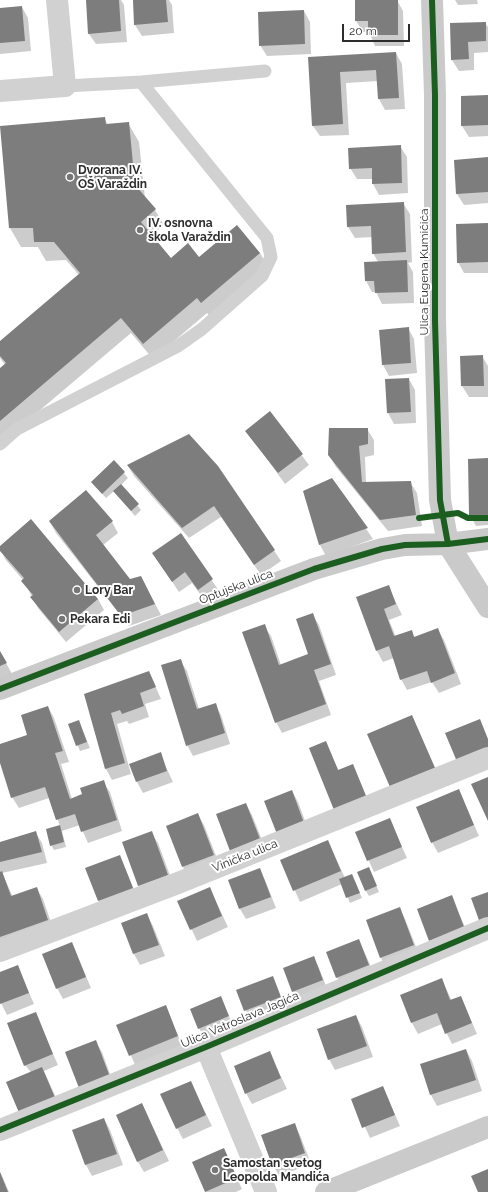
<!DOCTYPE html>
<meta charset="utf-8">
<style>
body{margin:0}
#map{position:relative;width:488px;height:1192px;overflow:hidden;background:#fff;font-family:Raleway,sans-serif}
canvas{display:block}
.scale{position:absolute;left:342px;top:24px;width:68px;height:18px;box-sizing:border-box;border:2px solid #2c2c2c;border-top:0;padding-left:5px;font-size:12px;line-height:14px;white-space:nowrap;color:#2c2c2c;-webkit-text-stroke:3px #fff;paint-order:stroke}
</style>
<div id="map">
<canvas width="488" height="1192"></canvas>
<div class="scale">20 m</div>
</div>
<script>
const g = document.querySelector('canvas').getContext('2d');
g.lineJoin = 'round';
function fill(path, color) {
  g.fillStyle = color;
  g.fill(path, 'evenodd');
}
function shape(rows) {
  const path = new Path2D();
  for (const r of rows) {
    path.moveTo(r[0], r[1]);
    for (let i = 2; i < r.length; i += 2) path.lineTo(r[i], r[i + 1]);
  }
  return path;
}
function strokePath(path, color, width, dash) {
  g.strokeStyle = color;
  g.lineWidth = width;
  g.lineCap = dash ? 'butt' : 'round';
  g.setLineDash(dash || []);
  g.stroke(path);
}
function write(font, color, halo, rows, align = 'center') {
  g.font = font + ' Raleway,sans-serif';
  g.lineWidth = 4;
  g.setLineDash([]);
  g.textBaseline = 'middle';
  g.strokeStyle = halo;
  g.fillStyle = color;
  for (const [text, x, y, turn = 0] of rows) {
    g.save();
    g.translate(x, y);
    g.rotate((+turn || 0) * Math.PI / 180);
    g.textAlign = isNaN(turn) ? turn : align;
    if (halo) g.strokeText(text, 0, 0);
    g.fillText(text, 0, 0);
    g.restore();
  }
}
const shadow = shape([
 [87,0,121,0,124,5,127,42,96,44,89,34],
 [134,0,169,0,172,5,174,33,142,36,135,25],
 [380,0,397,0,403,11,404,46,375,46,369,32,363,32,356,21],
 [455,0,477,0,478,4,458,5],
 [22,7,28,18,31,51,0,54,0,9],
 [304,11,310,22,311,54,267,56,260,45],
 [485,23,488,27,488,52,474,53,474,70,459,71,452,60],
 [396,53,402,64,405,109,385,110,379,99,378,81,346,83,349,135,320,136,313,126,309,58],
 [488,96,488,136,469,137,462,126],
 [104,118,108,125,128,123,139,142,145,198,155,210,164,225,151,236,170,259,199,259,237,227,260,253,269,269,211,318,207,313,153,359,131,333,0,444,0,369,5,365,0,358,0,343,79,275,66,260,46,261,38,247,21,247,10,228,1,127],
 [400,146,407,157,408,193,379,195,373,184,373,179,357,179,350,168],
 [488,158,488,203,464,205,457,194],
 [403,203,410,214,412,262,408,263,413,272,414,303,382,304,376,292,372,292,366,281,365,263,378,262,373,253,373,237,355,238,348,227],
 [488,224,488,273,464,273,458,262],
 [408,328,414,339,417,373,389,376,383,365],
 [482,356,488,366,488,397,469,397,462,386,461,357],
 [409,379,415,390,416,423,394,424,388,413],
 [270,413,309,465,285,484,247,431],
 [367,429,374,440,374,455,365,457,366,483,410,482,417,493,422,526,388,531,336,467,329,455],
 [488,459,488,525,476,526,470,515],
 [114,462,128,478,121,485,141,510,135,516,114,491,106,498,92,482],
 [128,466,218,467,281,561,261,575,221,517,189,538,134,476],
 [332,479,373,539,326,556,320,545,304,491],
 [86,491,112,522,118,533,103,545,130,580,141,577,161,615,129,626,56,533,50,522],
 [181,534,219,591,205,601,192,583,179,592,153,553],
 [0,547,98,599,104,610,66,642,38,608,23,580,5,559],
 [388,586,402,615,389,620,396,637,411,631,415,638,437,629,444,640,461,684,439,693,432,682,407,690,401,679,394,658,383,662,377,651,357,598],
 [312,614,319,625,336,675,319,681,331,715,282,733,276,722,264,626,271,636,281,665,310,655],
 [0,652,12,674,0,679],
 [180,660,187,671,199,709,215,704,221,715,230,744,193,756,187,745],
 [149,672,161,699,145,704,149,717,129,724,127,721,117,724,131,774,112,780,106,769,85,695],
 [48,707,54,718,69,762,61,764,72,799,84,795,103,782,110,792,122,831,88,843,80,825,62,831,66,847,54,850,51,845,60,826,49,798,19,808,12,797,0,760,0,745,29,735],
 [412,716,440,779,397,797],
 [79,722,90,748,80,751,69,725],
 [326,743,339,771,353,765,371,807,341,820],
 [160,754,173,782,143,793,137,782],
 [292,791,298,802,310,834,278,833],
 [459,791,479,836,438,853,432,842],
 [246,804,252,815,266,850,218,815],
 [198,815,204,825,220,866,189,878,183,867],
 [389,819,407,858,374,872,356,833],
 [36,833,42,843,47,863,2,873,13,897,37,889,43,899,54,931,0,950,0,843],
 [151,833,158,843,174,886,145,896,139,886,123,843],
 [328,841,345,878,354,880,362,898,350,903,342,884,300,902,281,860],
 [120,856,138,899,105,912,99,901,86,869],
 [259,869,265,880,276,908,246,919,240,909],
 [369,869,379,892,369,896,366,891],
 [210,889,228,927,197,941,179,902],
 [451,896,470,938,436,951],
 [399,908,405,919,420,957,387,969,381,958,367,920],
 [147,915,153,926,165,956,140,965,134,954,123,924],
 [359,940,375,976,343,988,337,977],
 [72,943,91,988,63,999,57,988],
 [313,957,319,968,328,991,299,1002,293,992],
 [18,967,34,1004,7,1015,0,1001,0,974],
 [272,977,286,1008,251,1022,237,990],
 [442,980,452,1001,461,997,477,1034,452,1044,442,1024,418,1034,412,1023],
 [220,997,234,1027,205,1039,199,1028],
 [165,1006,183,1047,136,1067,118,1026],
 [35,1013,58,1065,44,1071,62,1111,25,1065],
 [356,1016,362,1027,373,1057,335,1070,329,1059],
 [95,1041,102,1052,115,1088,66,1052],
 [466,1050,472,1061,482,1091,437,1106,431,1095,421,1065],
 [269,1052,287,1089,252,1104,246,1093],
 [190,1082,212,1126,183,1139,177,1128],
 [383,1087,400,1126,370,1138,352,1099],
 [142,1104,169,1161,144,1172,138,1162],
 [104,1119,110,1130,123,1165,92,1176,86,1165,73,1130],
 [294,1124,300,1135,311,1164,279,1176,273,1165,263,1136],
 [224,1149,242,1189,236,1192,206,1192,194,1162],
 [0,1172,3,1178,9,1192,0,1192]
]);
const building = shape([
 [86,0,119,0,121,31,88,34],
 [133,0,166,0,168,22,134,25],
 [355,0,398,0,398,35,368,35,368,21,355,21],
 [22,6,25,41,0,43,0,8],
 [304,10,305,44,259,46,258,12],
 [486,22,486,41,468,42,469,59,451,60,450,23],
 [396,52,399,98,378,99,376,70,340,72,343,124,312,126,308,57],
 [488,95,488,125,461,126,461,96],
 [105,117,106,124,129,122,135,185,156,209,141,222,171,258,188,243,199,257,237,225,260,253,201,303,197,298,143,344,121,318,0,421,0,368,6,363,0,356,0,341,80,273,54,242,34,242,33,228,9,228,0,126],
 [401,145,402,183,372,184,372,168,349,169,348,148],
 [488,157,488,192,456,194,454,160],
 [404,202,406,252,372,254,371,226,347,227,346,205],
 [488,223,488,262,457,263,456,224],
 [407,260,408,292,375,293,374,281,365,281,364,262],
 [409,327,411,363,382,365,379,330],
 [483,355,484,386,461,386,460,356],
 [409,378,411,412,387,413,385,379],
 [270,411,303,454,278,473,245,431],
 [329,428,368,428,368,444,359,446,362,482,411,481,416,515,380,520,328,455],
 [189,434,218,466,275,550,254,565,214,506,182,528,127,465],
 [488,458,488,515,469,515,468,459],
 [114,460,125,472,102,494,91,482],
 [332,478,368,528,319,545,303,491],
 [121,484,139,504,131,511,113,491],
 [86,490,113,521,96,535,130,579,141,576,155,604,121,616,49,521],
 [31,519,98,599,59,632,30,597,33,595,21,581,24,578,0,551,0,546],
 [181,533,213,579,198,590,185,572,172,582,152,553],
 [389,585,396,604,384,609,394,636,412,630,414,637,438,628,455,673,431,683,427,671,400,680,389,646,376,651,356,597],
 [313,613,331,664,314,670,326,704,275,723,242,632,265,624,279,665,308,654,296,619],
 [0,651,7,663,0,666],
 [181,659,197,709,216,703,225,733,186,746,161,665],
 [149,671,156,687,140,693,144,706,122,714,120,710,111,713,125,763,105,769,84,694],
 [48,706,63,751,55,753,70,799,82,794,80,788,104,780,117,820,81,832,75,814,56,820,45,787,11,798,0,763,0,744,27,735,21,715],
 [412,715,435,768,390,787,367,734],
 [480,719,488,739,488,752,458,764,445,733],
 [79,720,87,742,76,746,68,724],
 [326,741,338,770,353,764,366,796,334,810,309,748],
 [161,752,167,771,136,782,129,764],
 [488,777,488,821,471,784],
 [459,789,474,825,431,843,416,807],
 [292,790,304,823,277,834,264,801],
 [246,803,260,839,230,851,216,814],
 [198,813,214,855,182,867,166,826],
 [390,818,402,847,367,861,355,832],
 [60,825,64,842,50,846,46,829],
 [36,831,42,852,0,862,0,842],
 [152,831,168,875,138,886,122,842],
 [328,840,341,871,293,891,280,860],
 [120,855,133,888,98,901,85,868],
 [369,867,377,886,365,891,357,872],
 [260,868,271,897,239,909,228,880],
 [2,871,11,896,37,887,48,920,0,937,0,872],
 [352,874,360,893,346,898,339,879],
 [210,887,222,916,190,930,177,901],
 [488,892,488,920,480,923,471,898],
 [452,895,464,927,429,941,417,909],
 [400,907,414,945,380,958,366,920],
 [147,913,159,945,133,954,121,923],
 [359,939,369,965,336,978,326,952],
 [72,942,86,977,56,989,42,954],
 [314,956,323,980,292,992,283,968],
 [18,965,29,993,0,1004,0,972],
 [273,976,281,997,244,1011,236,990],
 [442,978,450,1000,461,996,472,1023,445,1034,437,1013,411,1023,400,995],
 [221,996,229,1016,198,1029,190,1009],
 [166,1005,178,1036,129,1056,116,1025],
 [36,1012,53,1054,24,1066,7,1023],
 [356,1015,367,1046,328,1060,317,1029],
 [96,1040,110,1077,79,1088,65,1052],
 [466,1049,476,1080,430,1095,420,1064],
 [270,1051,281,1078,245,1094,234,1066],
 [42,1067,56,1100,20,1115,6,1082],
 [191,1081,206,1115,176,1129,160,1094],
 [383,1086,395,1115,362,1128,351,1099],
 [142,1103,163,1150,137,1162,116,1115],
 [104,1118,117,1154,85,1165,72,1130],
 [295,1123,305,1153,272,1165,261,1135],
 [224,1148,237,1178,205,1192,192,1162],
 [488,1169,488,1192,478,1192,471,1176],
 [0,1172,8,1192,0,1192]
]);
const lane = shape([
 [65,86,141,82,265,71],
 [0,444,17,429,178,346,202,329,262,276,271,257,267,238,141,82]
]);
const street = shape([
 [0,91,65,86,57,0],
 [0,951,178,883,488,758],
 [206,1047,266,1192],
 [0,1130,206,1047,488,928]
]);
const secondary = shape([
 [432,0,435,95,435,321,440,500,448,544,488,607],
 [0,689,314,569,382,549,405,545,448,544,488,539],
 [326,1192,488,1127]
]);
const cycleway = shape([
 [432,0,435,95,435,321,440,500,448,544],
 [419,518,458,513,468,518,488,518],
 [0,689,314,569,382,549,405,545,448,544,488,539],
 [0,1130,206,1047,488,928]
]);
const markers = [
 [70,177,4,"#767676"],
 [140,230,4,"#767676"],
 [77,590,4,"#767676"],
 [62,619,4,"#767676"],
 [215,1170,4,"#767676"]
];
const poiNames = [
 ["Dvorana IV.",78,170],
 ["OŠ Varaždin",78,184],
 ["IV. osnovna",148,223],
 ["škola Varaždin",148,237],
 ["Lory Bar",85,590],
 ["Pekara Edi",70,619],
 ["Samostan svetog",223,1163],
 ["Leopolda Mandića",223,1177]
];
const streetNames = [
 ["Ulica Eugena Kumičića",424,272,-90],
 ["Optujska ulica",236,587,-21],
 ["Vinička ulica",245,856,-22],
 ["Ulica Vatroslava Jagića",240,1020,-23]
];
fill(shadow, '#0003');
fill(building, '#7d7d7d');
strokePath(lane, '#d1d1d1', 13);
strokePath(street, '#d1d1d1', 22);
strokePath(secondary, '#cacaca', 22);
strokePath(cycleway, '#1b5e20', 6);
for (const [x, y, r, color] of markers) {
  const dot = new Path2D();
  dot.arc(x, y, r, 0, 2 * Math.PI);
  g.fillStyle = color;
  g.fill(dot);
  strokePath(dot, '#fff', 1.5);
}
write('bold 12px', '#2c2c2c', '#fff', poiNames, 'left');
write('12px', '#2c2c2c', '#fff', streetNames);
</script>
